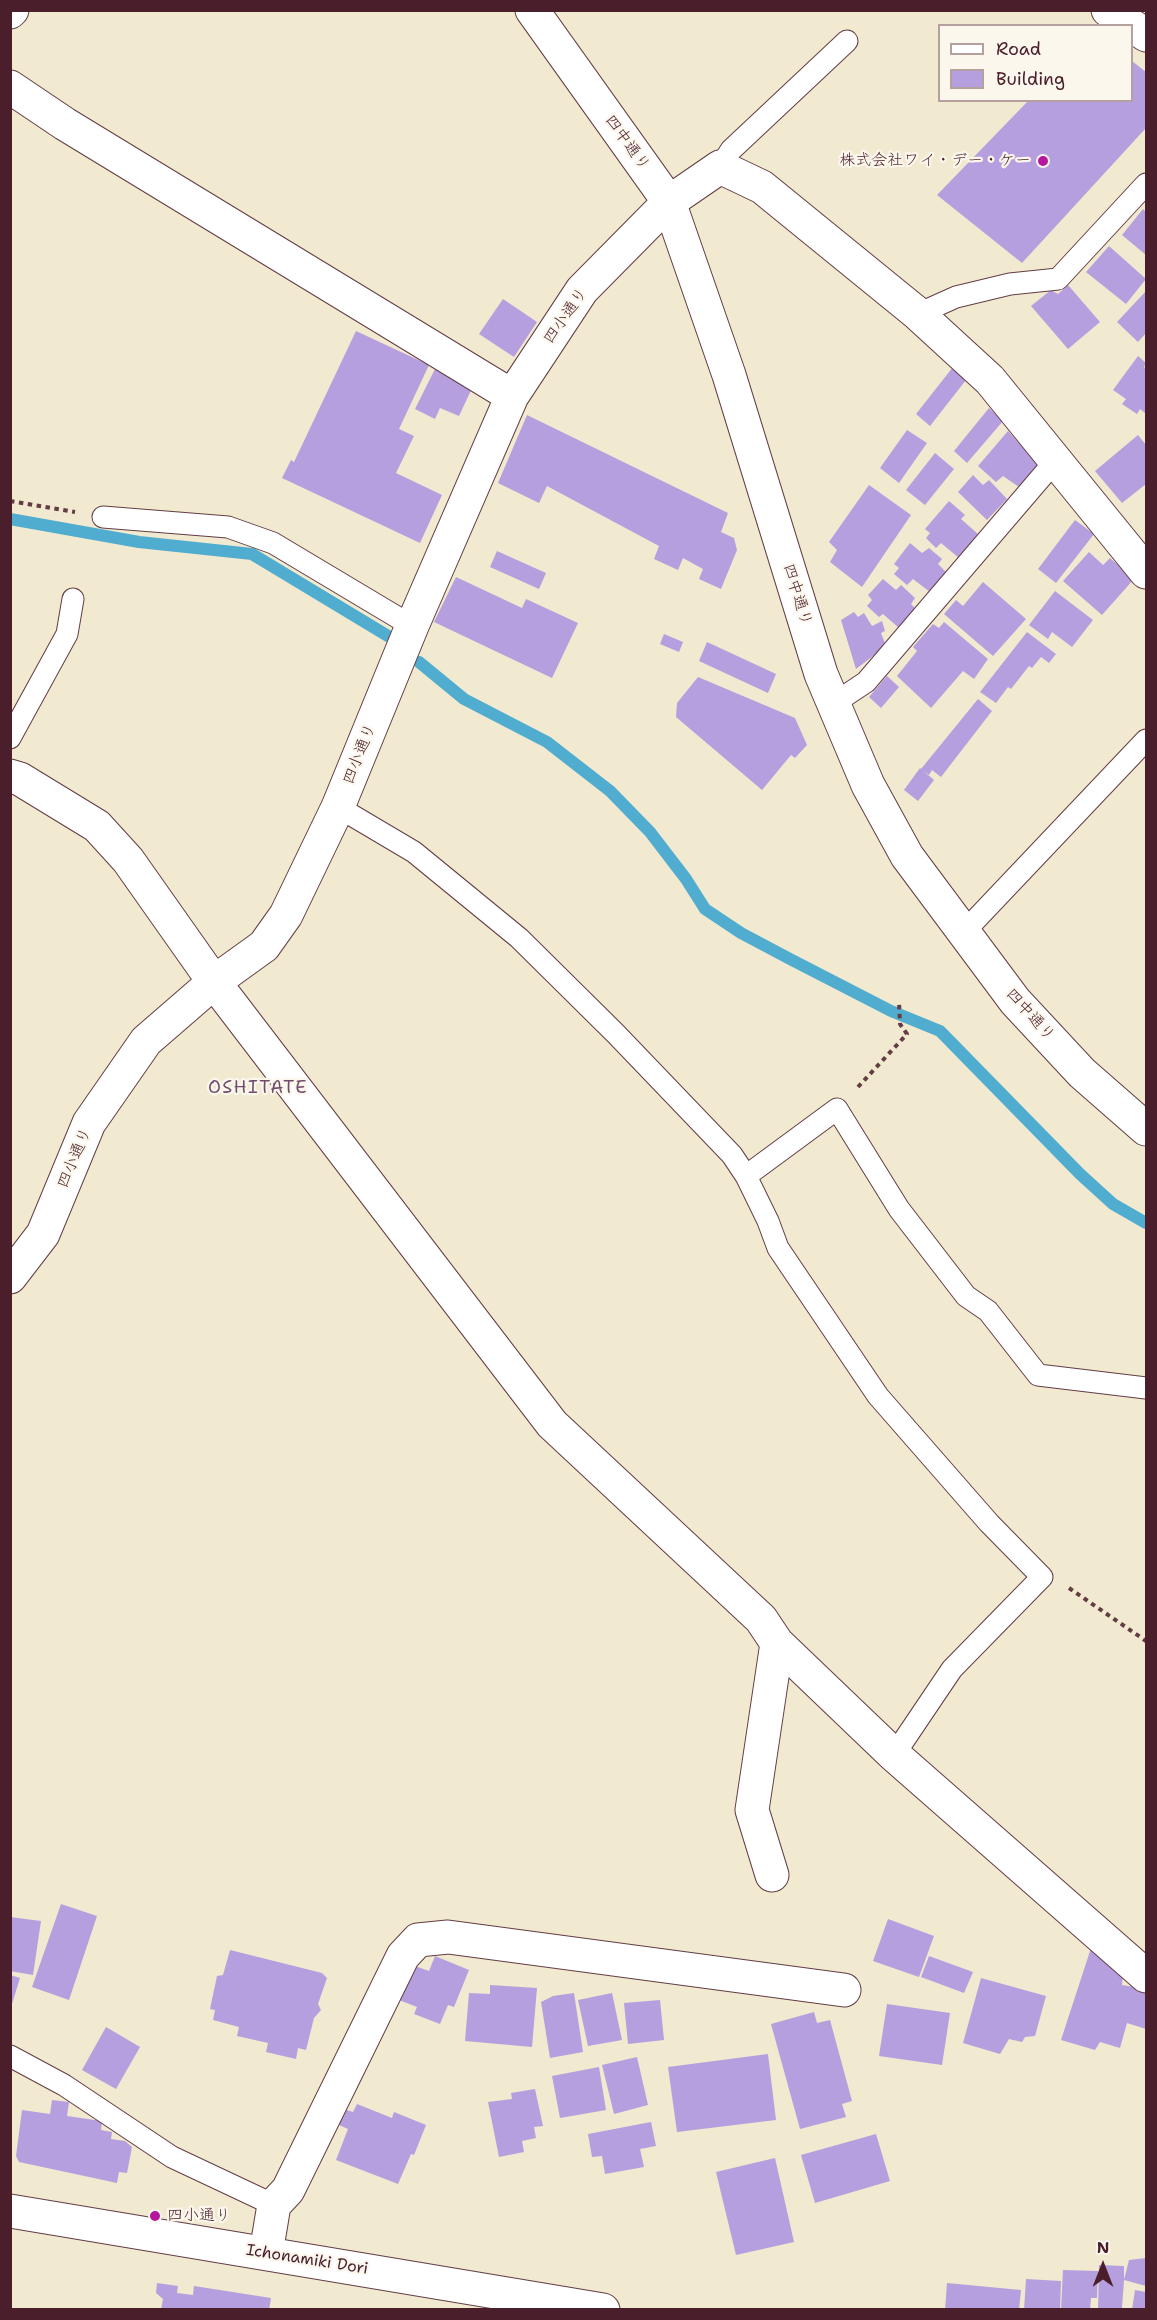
<!DOCTYPE html>
<meta charset="utf-8">
<style>
body{margin:0}
#map{position:relative;width:1157px;height:2320px;overflow:hidden;background:#f1e9d0;font-family:"Shantell Sans",sans-serif}
canvas{display:block}
.frame{position:absolute;inset:0;border:12px solid #4a1f2b;pointer-events:none}
.legend{position:absolute;left:938px;top:24px;width:195px;height:78px;box-sizing:border-box;background:#fbf7ec;border:2px solid #b4a19f;margin:0;padding:8px 10px;list-style:none;font-size:18px;color:#4a1f2b}
.legend li{display:flex;align-items:center;gap:12px;height:30px}
.legend b{width:30px;border:2px solid #b4a19f}
.north{position:absolute;left:1073px;top:2236px;width:60px;height:60px;-webkit-text-stroke:4px #fbf7ec;paint-order:stroke;rotate:0deg;font-size:16px;font-weight:700;line-height:24px;text-align:center;color:#4a1f2b}
.north::after{content:'';display:block;margin:auto;width:21px;height:27px;background:#4a1f2b;clip-path:polygon(50% 0,100% 100%,50% 72%,0 100%)}
</style>
<div id="map">
<canvas width="1157" height="2320"></canvas>
<div class="frame"></div>
<ul class="legend">
<li><b style="height:8px;background:#fff"></b>Road</li>
<li><b style="height:16px;background:#b69fde"></b>Building</li>
</ul>
<div class="north">N</div>
</div>
<script>
const g = document.querySelector('canvas').getContext('2d');
g.lineJoin = 'round';
function shape(rows) {
  const path = new Path2D();
  for (const r of rows) {
    path.moveTo(r[0], r[1]);
    for (let i = 2; i < r.length; i += 2) path.lineTo(r[i], r[i + 1]);
  }
  return path;
}
function strokePath(path, color, width, dash) {
  g.strokeStyle = color;
  g.lineWidth = width;
  g.lineCap = dash ? 'butt' : 'round';
  g.setLineDash(dash || []);
  g.stroke(path);
}
function fill(path, color) {
  g.fillStyle = color;
  g.fill(path, 'evenodd');
}
function write(font, color, halo, rows, align = 'center') {
  g.font = font + ' "Shantell Sans","Klee One",sans-serif';
  g.lineWidth = 4.5;
  g.setLineDash([]);
  g.textBaseline = 'middle';
  g.strokeStyle = halo;
  g.fillStyle = color;
  for (const [text, x, y, turn = 0] of rows) {
    g.save();
    g.translate(x, y);
    g.rotate((+turn || 0) * Math.PI / 180);
    g.textAlign = isNaN(turn) ? turn : align;
    if (halo) g.strokeText(text, 0, 0);
    g.fillText(text, 0, 0);
    g.restore();
  }
}
const stream = shape([
 [10,519,139,542,252,554,388,636],
 [419,662,464,699,547,742,610,791,650,832,686,879,705,909,741,933,790,959,891,1011,940,1031,1080,1174,1113,1204,1146,1223]
]);
const building = shape([
 [1132,61,1146,72,1146,128,1022,263,937,195,1029,100,1132,100],
 [1143,209,1146,212,1146,255,1122,235],
 [1109,246,1146,279,1126,304,1086,272],
 [1068,285,1100,322,1068,349,1031,306,1051,290,1058,294],
 [1146,291,1146,333,1138,342,1117,322],
 [503,299,537,322,514,357,479,334],
 [356,331,429,365,399,429,414,436,396,473,442,495,420,543,282,478,291,460,294,462],
 [1138,356,1146,363,1144,367,1146,369,1146,411,1145,413,1140,409,1137,414,1122,404,1126,399,1113,390],
 [953,367,966,380,930,426,916,414],
 [435,369,473,386,459,416,440,408,435,419,415,409],
 [989,408,1003,421,967,463,954,451],
 [527,415,728,513,721,532,734,538,737,550,721,589,699,579,703,569,683,558,678,570,654,559,659,546,547,486,539,503,498,483],
 [907,430,927,443,899,483,880,468],
 [1008,431,1038,464,1019,487,1003,476,996,482,978,466],
 [1138,435,1146,445,1146,484,1122,503,1095,471],
 [935,453,954,469,925,505,906,490],
 [973,475,983,485,989,480,1007,499,987,520,958,492],
 [869,485,911,515,862,587,830,562,837,550,829,542],
 [949,501,965,515,961,519,978,534,959,558,941,543,936,548,926,538,930,533,925,529],
 [1075,520,1094,534,1056,583,1038,569],
 [910,543,922,553,929,548,942,559,938,564,946,572,930,592,913,579,907,585,894,574,899,568,894,564],
 [497,551,546,573,539,589,490,567],
 [1089,552,1103,565,1110,558,1134,579,1102,615,1063,581],
 [456,577,522,608,526,599,578,623,552,678,434,622],
 [883,579,896,590,901,585,915,598,911,604,916,609,899,628,883,614,879,617,867,606,872,600,868,595],
 [983,582,1026,619,993,656,944,614,956,600,963,606],
 [1055,591,1093,620,1072,647,1052,632,1048,639,1029,625],
 [854,612,858,617,864,613,872,626,882,621,885,631,881,633,886,646,856,669,841,620],
 [944,622,988,659,974,679,963,671,931,708,897,676,917,651,913,647,933,624,939,628],
 [1027,632,1056,654,1049,663,1041,657,1032,668,1029,666,1011,689,1008,687,996,703,980,692],
 [664,634,683,642,679,652,660,644],
 [707,642,776,674,768,693,699,661],
 [887,676,899,687,881,708,869,697],
 [698,677,795,718,807,745,795,758,791,755,762,790,676,717,677,703],
 [978,699,992,711,941,777,932,770,929,775,921,769],
 [920,768,934,780,918,801,904,790],
 [61,1904,97,1916,69,2000,32,1987],
 [10,1917,41,1921,33,1975,10,1971],
 [888,1919,934,1936,919,1977,873,1961],
 [1091,1948,1123,1975,1122,1985,1140,1988,1146,1994,1146,2029,1127,2023,1120,2048,1100,2042,1095,2050,1061,2040],
 [230,1950,322,1973,327,1978,318,2004,321,2010,314,2018,306,2050,298,2048,296,2059,266,2052,268,2043,237,2036,239,2027,213,2020,215,2010,210,2009,217,1976,223,1975],
 [435,1956,469,1970,454,2007,448,2005,440,2024,414,2014,417,2007,399,2000,412,1965,429,1971],
 [929,1956,973,1972,964,1993,921,1977],
 [10,1975,20,1978,11,2007,10,2007],
 [981,1978,1046,1996,1035,2036,1025,2037,1022,2042,1009,2039,1000,2054,963,2043],
 [490,1985,537,1988,532,2047,465,2041,469,1993,490,1994],
 [574,1993,583,2052,550,2058,541,2002,553,1996],
 [612,1993,622,2040,588,2046,578,2000],
 [660,2000,664,2040,628,2044,624,2003],
 [887,2004,950,2013,942,2065,879,2056],
 [814,2012,817,2023,830,2020,852,2101,842,2104,846,2117,800,2129,771,2024],
 [106,2027,140,2047,116,2089,82,2070],
 [768,2054,776,2120,677,2132,668,2067],
 [637,2057,648,2105,614,2114,602,2065],
 [599,2067,606,2110,560,2118,552,2076],
 [535,2089,543,2126,534,2127,536,2138,522,2141,524,2152,499,2157,488,2102,512,2099,511,2093],
 [52,2100,69,2102,67,2116,102,2121,101,2130,112,2132,111,2139,125,2141,132,2147,127,2173,119,2172,117,2183,19,2162,16,2156,22,2110,50,2114],
 [357,2104,392,2118,394,2112,426,2125,414,2155,411,2154,398,2184,336,2160,348,2129,337,2124,344,2109,353,2112],
 [651,2122,656,2146,640,2149,644,2167,605,2174,602,2156,592,2157,588,2134],
 [876,2134,890,2181,815,2203,801,2155],
 [775,2158,794,2242,736,2255,716,2172],
 [1146,2258,1146,2286,1124,2280,1122,2308,1098,2310,1099,2265,1124,2266,1124,2280,1129,2260],
 [1063,2270,1098,2271,1097,2298,1091,2298,1090,2310,1061,2310],
 [1026,2279,1061,2281,1060,2310,1024,2310],
 [157,2283,178,2286,177,2293,193,2295,194,2286,271,2298,269,2310,161,2310,163,2299,156,2293],
 [947,2283,1021,2290,1019,2310,945,2310],
 [1135,2290,1146,2292,1146,2310,1132,2310]
]);
const path = shape([
 [10,501,75,512],
 [858,1087,907,1034,900,1024,899,1002],
 [1069,1588,1146,1641]
]);
const service = shape([
 [720,167,731,150,847,41],
 [918,314,956,297,1010,284,1058,279,1146,184],
 [103,517,228,527,273,543,412,626],
 [833,704,866,682,1056,460],
 [10,738,67,634,73,599],
 [338,807,414,852,519,938,616,1034,732,1155,746,1176,768,1221,778,1248,878,1396,989,1523,1042,1577,952,1669,894,1755],
 [963,933,1146,740],
 [746,1176,837,1109,899,1209,966,1296,988,1311,1038,1375,1146,1388],
 [10,2056,64,2085,172,2157,274,2205]
]);
const minor = shape([
 [10,12,12,10],
 [10,87,65,124,512,396],
 [10,776,20,779,97,826,128,860,214,982,552,1424,761,1619,777,1643,894,1755,1146,1976],
 [10,1277,43,1234,89,1123,146,1041,214,982,264,946,286,915,338,807,412,626,512,396,582,290,669,202,720,167,762,187,918,314,990,380,1146,572],
 [772,1875,752,1810,777,1643],
 [266,2253,274,2205,288,2190,403,1956,418,1940,448,1937,844,1990]
]);
const tertiary = shape([
 [532,10,669,202,729,375,821,674,868,785,907,856,1015,1001,1082,1073,1146,1129],
 [1108,10,1146,35],
 [10,2211,603,2310]
]);
const markers = [
 [1043,161,6,"#b5179e"],
 [155,2216,6,"#b5179e"]
];
const streetNames = [
 ["四中通り",627,143,54],
 ["四小通り",566,316,-55],
 ["四中通り",797,595,73],
 ["四小通り",360,754,-68],
 ["四中通り",1030,1015,48],
 ["四小通り",75,1158,-67],
 ["Ichonamiki Dori",307,2260,9]
];
const poiNames = [
 ["株式会社ワイ・デー・ケー",1031,161],
 ["四小通り",167,2216,"left"]
];
const neighbourhoodNames = [
 ["OSHITATE",258,1088]
];
strokePath(stream, '#50adcf', 12);
fill(building, '#b69fde');
strokePath(service, '#633d44', 23);
strokePath(minor, '#633d44', 35);
strokePath(tertiary, '#633d44', 35);
strokePath(path, '#633d44', 4, [4.5, 4.5]);
strokePath(service, '#fff', 21);
strokePath(minor, '#fff', 33);
strokePath(tertiary, '#fff', 33);
for (const [x, y, r, color] of markers) {
  const dot = new Path2D();
  dot.arc(x, y, r, 0, 2 * Math.PI);
  g.fillStyle = color;
  g.fill(dot);
  strokePath(dot, '#fbf7ec', 2);
}
write('16px', '#4a1f2b', '#fbf7ec', streetNames);
write('16px', '#4a1f2b', '#fbf7ec', poiNames, 'right');
g.letterSpacing = '1.5px';
write('18px', '#704c6a', '#fbf7ec', neighbourhoodNames);
g.letterSpacing = '0px';
</script>
